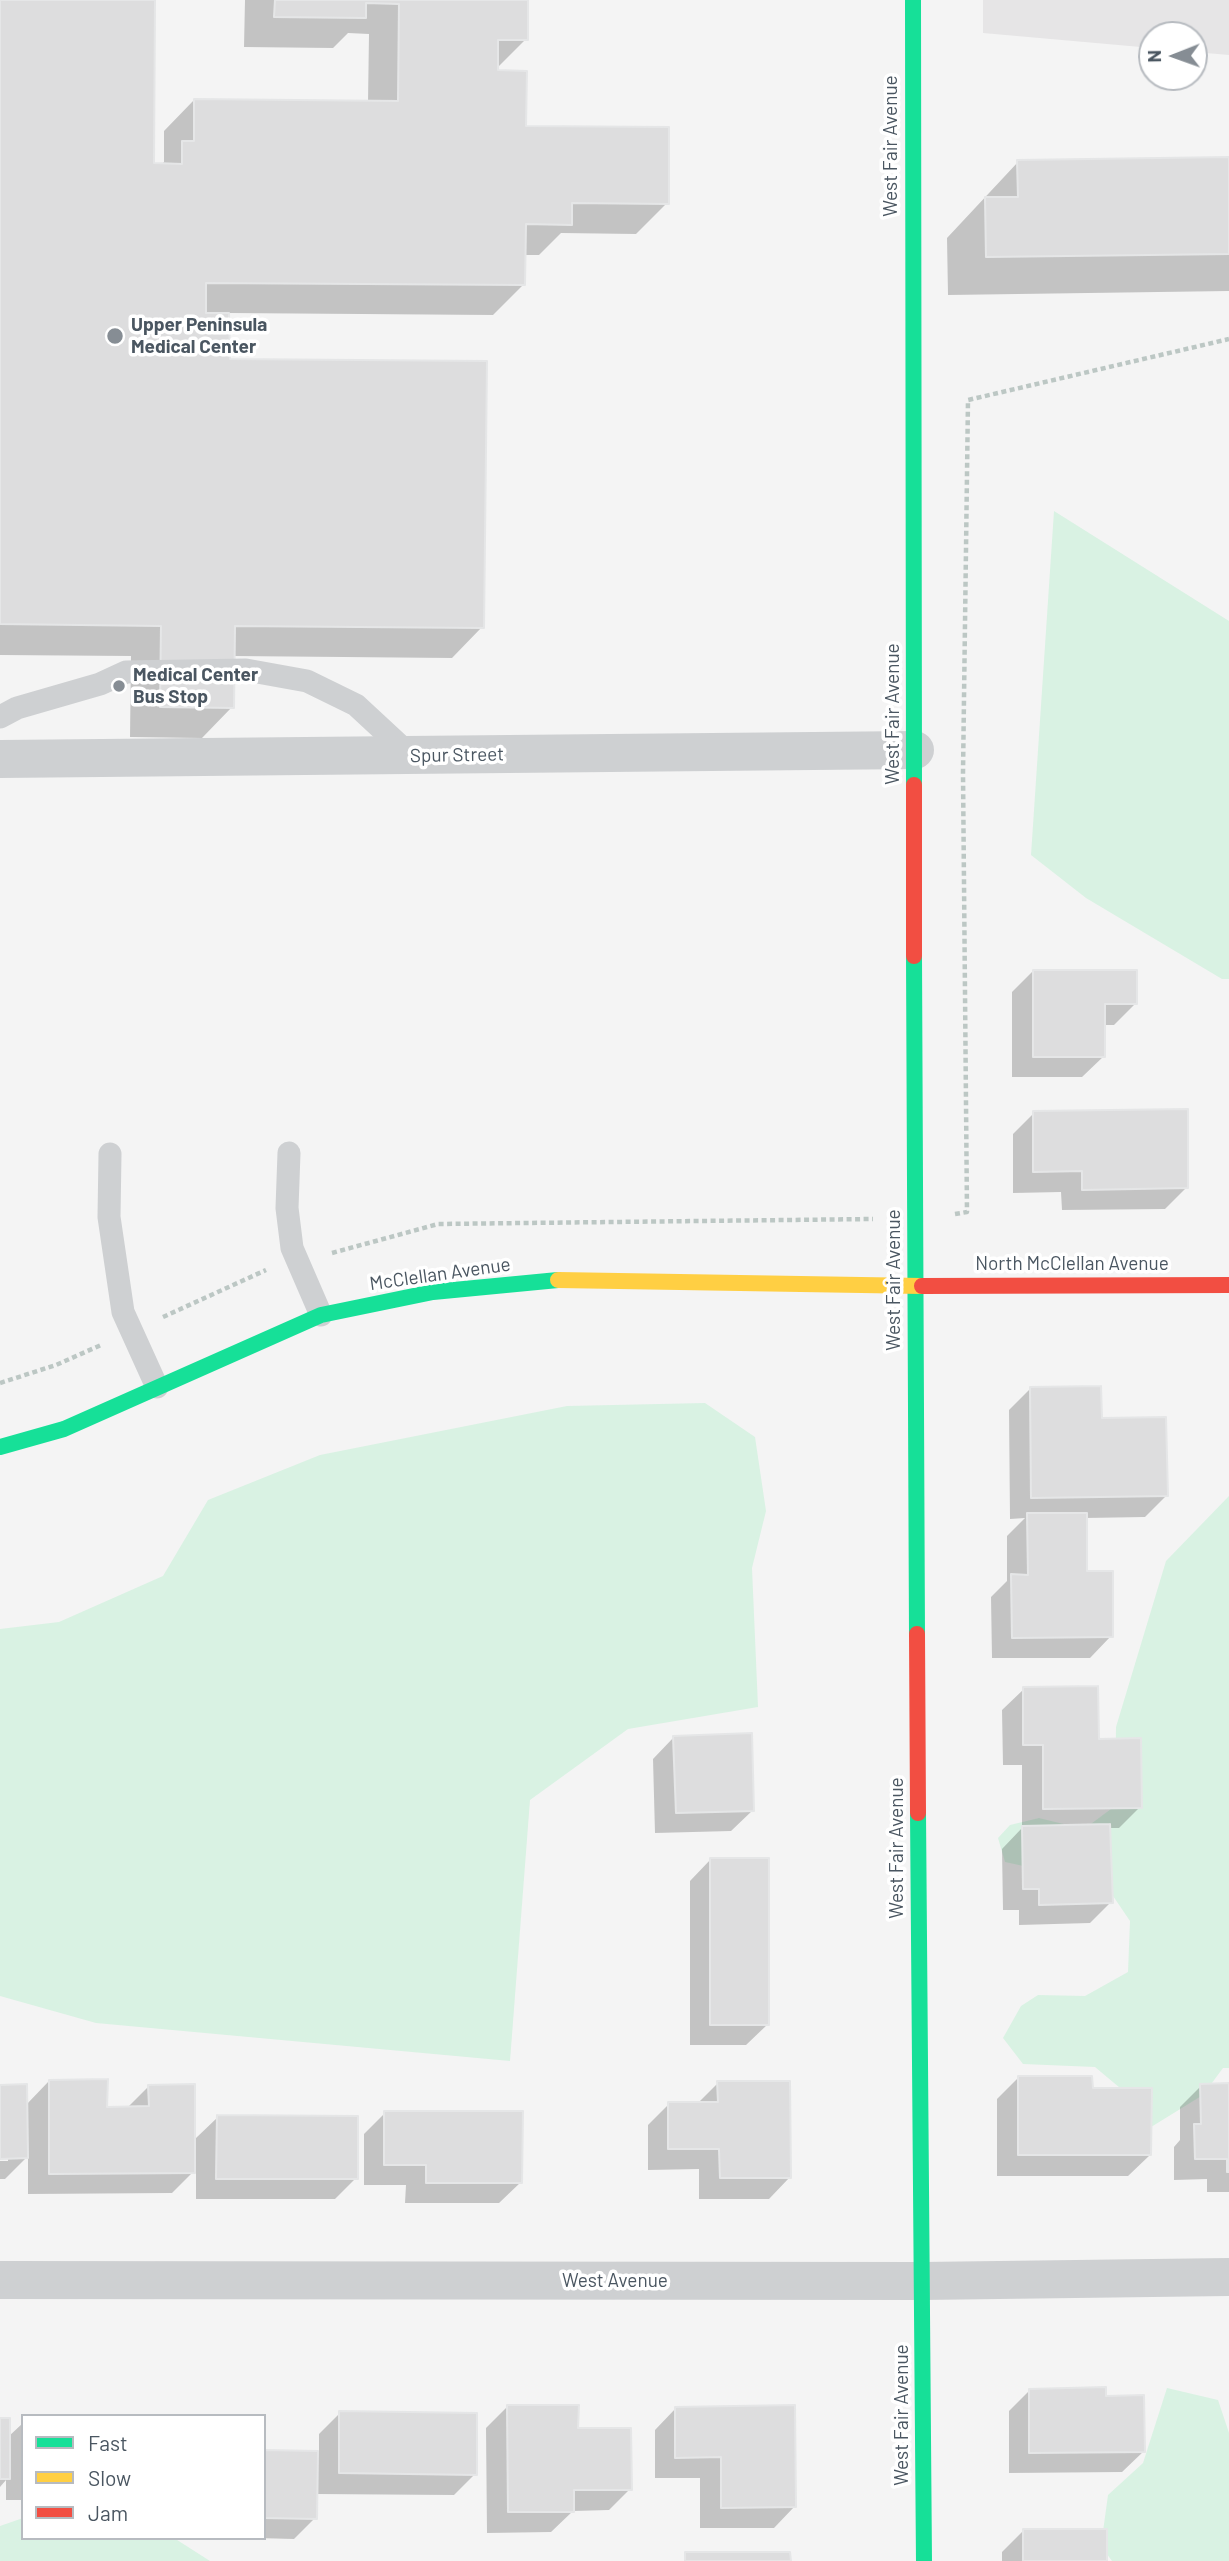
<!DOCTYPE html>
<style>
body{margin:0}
#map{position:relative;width:1229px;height:2561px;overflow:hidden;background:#f4f4f4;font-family:Barlow,sans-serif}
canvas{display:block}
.legend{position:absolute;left:21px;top:2414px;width:245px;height:126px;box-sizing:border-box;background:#fff;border:2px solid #b7bbc0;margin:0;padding:9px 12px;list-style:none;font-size:21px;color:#4a5661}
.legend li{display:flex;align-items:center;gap:14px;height:35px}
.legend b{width:35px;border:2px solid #b7bbc0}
.north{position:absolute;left:1138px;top:21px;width:70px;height:70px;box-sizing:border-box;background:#fff;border:2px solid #b7bbc0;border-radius:50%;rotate:269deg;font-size:19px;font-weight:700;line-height:28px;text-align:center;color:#4a5661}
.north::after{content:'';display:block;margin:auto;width:24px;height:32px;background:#868d94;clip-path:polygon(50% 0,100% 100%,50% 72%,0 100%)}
</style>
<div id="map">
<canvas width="1229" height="2561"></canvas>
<ul class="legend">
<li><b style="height:9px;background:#16e098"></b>Fast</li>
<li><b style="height:9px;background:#ffcf43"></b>Slow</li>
<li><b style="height:9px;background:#f24e42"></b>Jam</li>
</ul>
<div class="north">N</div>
</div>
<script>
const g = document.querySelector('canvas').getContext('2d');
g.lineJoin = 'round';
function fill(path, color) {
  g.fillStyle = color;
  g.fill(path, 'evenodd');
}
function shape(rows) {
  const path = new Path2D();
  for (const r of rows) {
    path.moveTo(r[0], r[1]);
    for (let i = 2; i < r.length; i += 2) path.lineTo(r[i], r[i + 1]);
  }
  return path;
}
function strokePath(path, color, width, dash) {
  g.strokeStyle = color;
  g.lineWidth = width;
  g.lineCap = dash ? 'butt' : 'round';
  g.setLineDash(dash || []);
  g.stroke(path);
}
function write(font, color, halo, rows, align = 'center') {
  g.font = font + ' Barlow,sans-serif';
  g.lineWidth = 7;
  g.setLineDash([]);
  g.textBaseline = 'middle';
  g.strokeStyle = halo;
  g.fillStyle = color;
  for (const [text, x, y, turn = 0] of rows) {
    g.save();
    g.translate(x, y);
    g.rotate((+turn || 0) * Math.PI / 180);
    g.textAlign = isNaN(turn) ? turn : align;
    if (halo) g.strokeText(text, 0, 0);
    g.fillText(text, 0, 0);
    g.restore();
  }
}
const education = shape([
 [983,0,1229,0,1229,55,1194,52,1194,35,1152,35,1152,48,983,33]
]);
const green = shape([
 [1054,511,1229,621,1229,979,1222,979,1086,898,1031,855],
 [705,1403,755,1437,766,1511,752,1568,758,1707,628,1729,530,1800,510,2061,96,2023,0,1996,0,1629,59,1622,163,1576,208,1500,320,1455,567,1406],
 [1229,1496,1229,2068,1223,2068,1203,2095,1143,2132,1126,2093,1095,2067,1023,2064,1003,2038,1021,2006,1038,1995,1085,1996,1128,1972,1130,1921,1111,1893,1055,1873,1005,1862,998,1838,1010,1825,1039,1818,1084,1829,1115,1806,1116,1727,1166,1561],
 [1167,2388,1218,2400,1229,2433,1229,2561,1112,2561,1101,2546,1108,2495,1143,2463],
 [23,2518,23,2538,174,2538,210,2561,0,2561,0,2526]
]);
const shadow = shape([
 [0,0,153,0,152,165,160,165,164,162,164,131,194,100,368,102,369,34,348,33,333,48,244,47,245,0,526,0,526,39,496,69,524,128,667,203,636,234,561,233,539,255,524,255,523,285,493,315,228,313,228,361,482,627,452,658,233,656,232,707,202,738,130,737,131,656,0,655],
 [1229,159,1229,291,948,295,947,238,1018,162],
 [1033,971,1135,1004,1114,1025,1103,1025,1104,1056,1082,1077,1012,1077,1012,992],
 [1034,1113,1187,1187,1165,1209,1062,1210,1061,1192,1013,1193,1013,1134],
 [1030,1389,1100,1419,1166,1496,1145,1517,1085,1518,1086,1573,1111,1636,1090,1658,992,1658,991,1597,1007,1581,1007,1536,1025,1518,1010,1519,1009,1410],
 [1024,1689,1097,1740,1140,1807,1119,1828,1109,1828,1111,1902,1090,1923,1019,1925,1019,1910,1003,1910,1002,1849,1022,1828,1022,1765,1003,1765,1002,1710],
 [674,1737,753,1810,731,1831,655,1833,653,1759],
 [711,1859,768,2024,746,2045,690,2045,690,1881],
 [1018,2078,1091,2090,1150,2155,1128,2176,997,2176,997,2099],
 [49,2081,106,2108,127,2108,149,2086,193,2148,196,2148,196,2138,218,2117,356,2178,335,2199,196,2199,196,2169,172,2193,28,2194,28,2156,5,2179,0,2179,0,2161,8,2161,8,2157,0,2157,0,2086,26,2105],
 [718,2083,790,2177,769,2199,699,2199,699,2169,648,2170,648,2125,669,2104,697,2104],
 [1229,2085,1229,2192,1207,2192,1207,2179,1174,2180,1174,2147,1180,2140,1180,2107,1201,2086],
 [385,2113,521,2182,499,2203,405,2203,406,2185,364,2185,364,2134],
 [1030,2390,1105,2397,1144,2451,1122,2472,1009,2473,1009,2411],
 [507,2407,576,2430,630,2489,609,2510,573,2511,551,2532,487,2533,486,2428],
 [676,2408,795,2506,774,2528,700,2528,700,2478,655,2478,655,2430],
 [340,2413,475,2474,454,2495,315,2494,315,2518,294,2539,257,2538,264,2538,264,2452,319,2453,319,2434],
 [0,2420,8,2437,23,2423,23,2500,6,2500,6,2480,0,2487],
 [1023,2531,1105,2561,1002,2561,1002,2552]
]);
const building = shape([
 [0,0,155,0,154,163,182,164,182,141,194,141,194,99,398,101,399,4,366,3,366,18,274,17,275,0,528,0,528,40,498,40,498,70,527,71,526,126,669,127,669,204,572,203,572,225,526,224,525,285,206,283,206,313,229,313,230,359,487,361,484,628,235,626,234,708,160,707,161,626,0,624,0,0],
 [1229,157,1229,254,986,257,985,197,1018,197,1017,160,1229,157],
 [1033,970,1137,970,1137,1004,1105,1004,1105,1057,1033,1057,1033,970],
 [1188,1109,1188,1188,1082,1190,1082,1171,1033,1172,1033,1111,1188,1109],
 [1101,1386,1102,1418,1166,1417,1168,1496,1031,1498,1030,1387,1101,1386],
 [1027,1513,1087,1513,1087,1571,1113,1571,1113,1637,1012,1638,1011,1574,1028,1575,1027,1513],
 [1098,1686,1099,1739,1141,1738,1142,1808,1043,1809,1043,1745,1023,1745,1023,1687,1098,1686],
 [752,1733,754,1811,676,1813,673,1736,752,1733],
 [1110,1824,1113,1903,1039,1905,1039,1889,1023,1889,1022,1826,1110,1824],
 [710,1858,769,1858,769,2025,710,2025,710,1858],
 [1018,2076,1092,2076,1093,2088,1152,2088,1151,2155,1018,2155,1018,2076],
 [108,2079,107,2107,149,2106,148,2085,195,2084,195,2173,49,2174,49,2080,108,2079],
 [717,2081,790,2081,791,2178,720,2178,719,2149,668,2149,668,2102,718,2102,717,2081],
 [1229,2083,1229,2172,1227,2172,1227,2159,1195,2159,1194,2124,1201,2124,1200,2084,1229,2083],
 [27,2084,28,2158,0,2159,0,2085,27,2084],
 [384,2111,523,2111,522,2183,426,2183,426,2165,384,2165,384,2111],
 [217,2115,358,2116,358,2179,216,2179,217,2115],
 [1106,2387,1106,2396,1144,2395,1145,2452,1029,2453,1029,2389,1106,2387],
 [507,2405,579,2405,578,2428,631,2428,632,2490,574,2490,574,2512,508,2512,507,2405],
 [795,2405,796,2507,721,2508,721,2457,675,2458,675,2407,795,2405],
 [339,2411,477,2413,477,2475,339,2473,339,2411],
 [0,2418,10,2418,10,2479,0,2479,0,2418],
 [264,2450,318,2451,317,2519,264,2518,264,2450],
 [1023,2529,1107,2529,1107,2561,1023,2561,1023,2529],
 [685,2552,790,2552,791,2561,685,2561,685,2552]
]);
const path = shape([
 [955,1214,967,1212,963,773,968,400,1229,339],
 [332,1253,438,1224,873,1219],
 [163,1317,266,1270],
 [0,1383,56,1365,101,1345]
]);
const lane = shape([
 [0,717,17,708,100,684,126,672,246,670,307,681,356,705,411,756],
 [289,1153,287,1208,292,1248,321,1315],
 [110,1154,109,1217,123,1312,157,1387]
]);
const street = shape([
 [0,759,915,750],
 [0,2280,922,2281,1229,2277]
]);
const fast = shape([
 [913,0,914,785],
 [914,956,917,1634],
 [0,1447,64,1429,321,1315,433,1292,558,1280],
 [918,1813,924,2561]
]);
const slow = shape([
 [558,1280,922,1286]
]);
const jam = shape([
 [914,785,914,956],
 [922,1286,1229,1285],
 [917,1634,918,1813]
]);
const markers = [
 [115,336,9,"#868d94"],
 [119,686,7,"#868d94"]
];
const streetNames = [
 ["West Fair Avenue",891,146,-90],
 ["West Fair Avenue",893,714,-90],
 ["Spur Street",457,755,-1],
 ["North McClellan Avenue",1072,1264],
 ["McClellan Avenue",440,1274,-8],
 ["West Fair Avenue",894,1280,-90],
 ["West Fair Avenue",897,1848,-90],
 ["West Avenue",615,2281],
 ["West Fair Avenue",902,2415,-90]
];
const poiNames = [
 ["Upper Peninsula",131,325],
 ["Medical Center",131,347],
 ["Medical Center",133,675],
 ["Bus Stop",133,697]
];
fill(education, '#e6e5e6');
fill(green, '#d9f2e3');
fill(shadow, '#0003');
fill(building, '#ddddde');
strokePath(building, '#e5e6e7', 2);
strokePath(path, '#bcc7c4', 4.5, [5, 3.5]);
strokePath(lane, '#ced0d2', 23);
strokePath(street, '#ced0d2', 38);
strokePath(fast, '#16e098', 16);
strokePath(slow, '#ffcf43', 16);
strokePath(jam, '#f24e42', 16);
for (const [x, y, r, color] of markers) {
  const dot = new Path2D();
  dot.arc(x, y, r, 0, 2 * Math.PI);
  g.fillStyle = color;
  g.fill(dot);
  strokePath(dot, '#fff', 2.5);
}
write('19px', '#4a5661', '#fff', streetNames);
write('bold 19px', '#4a5661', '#fff', poiNames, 'left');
</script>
